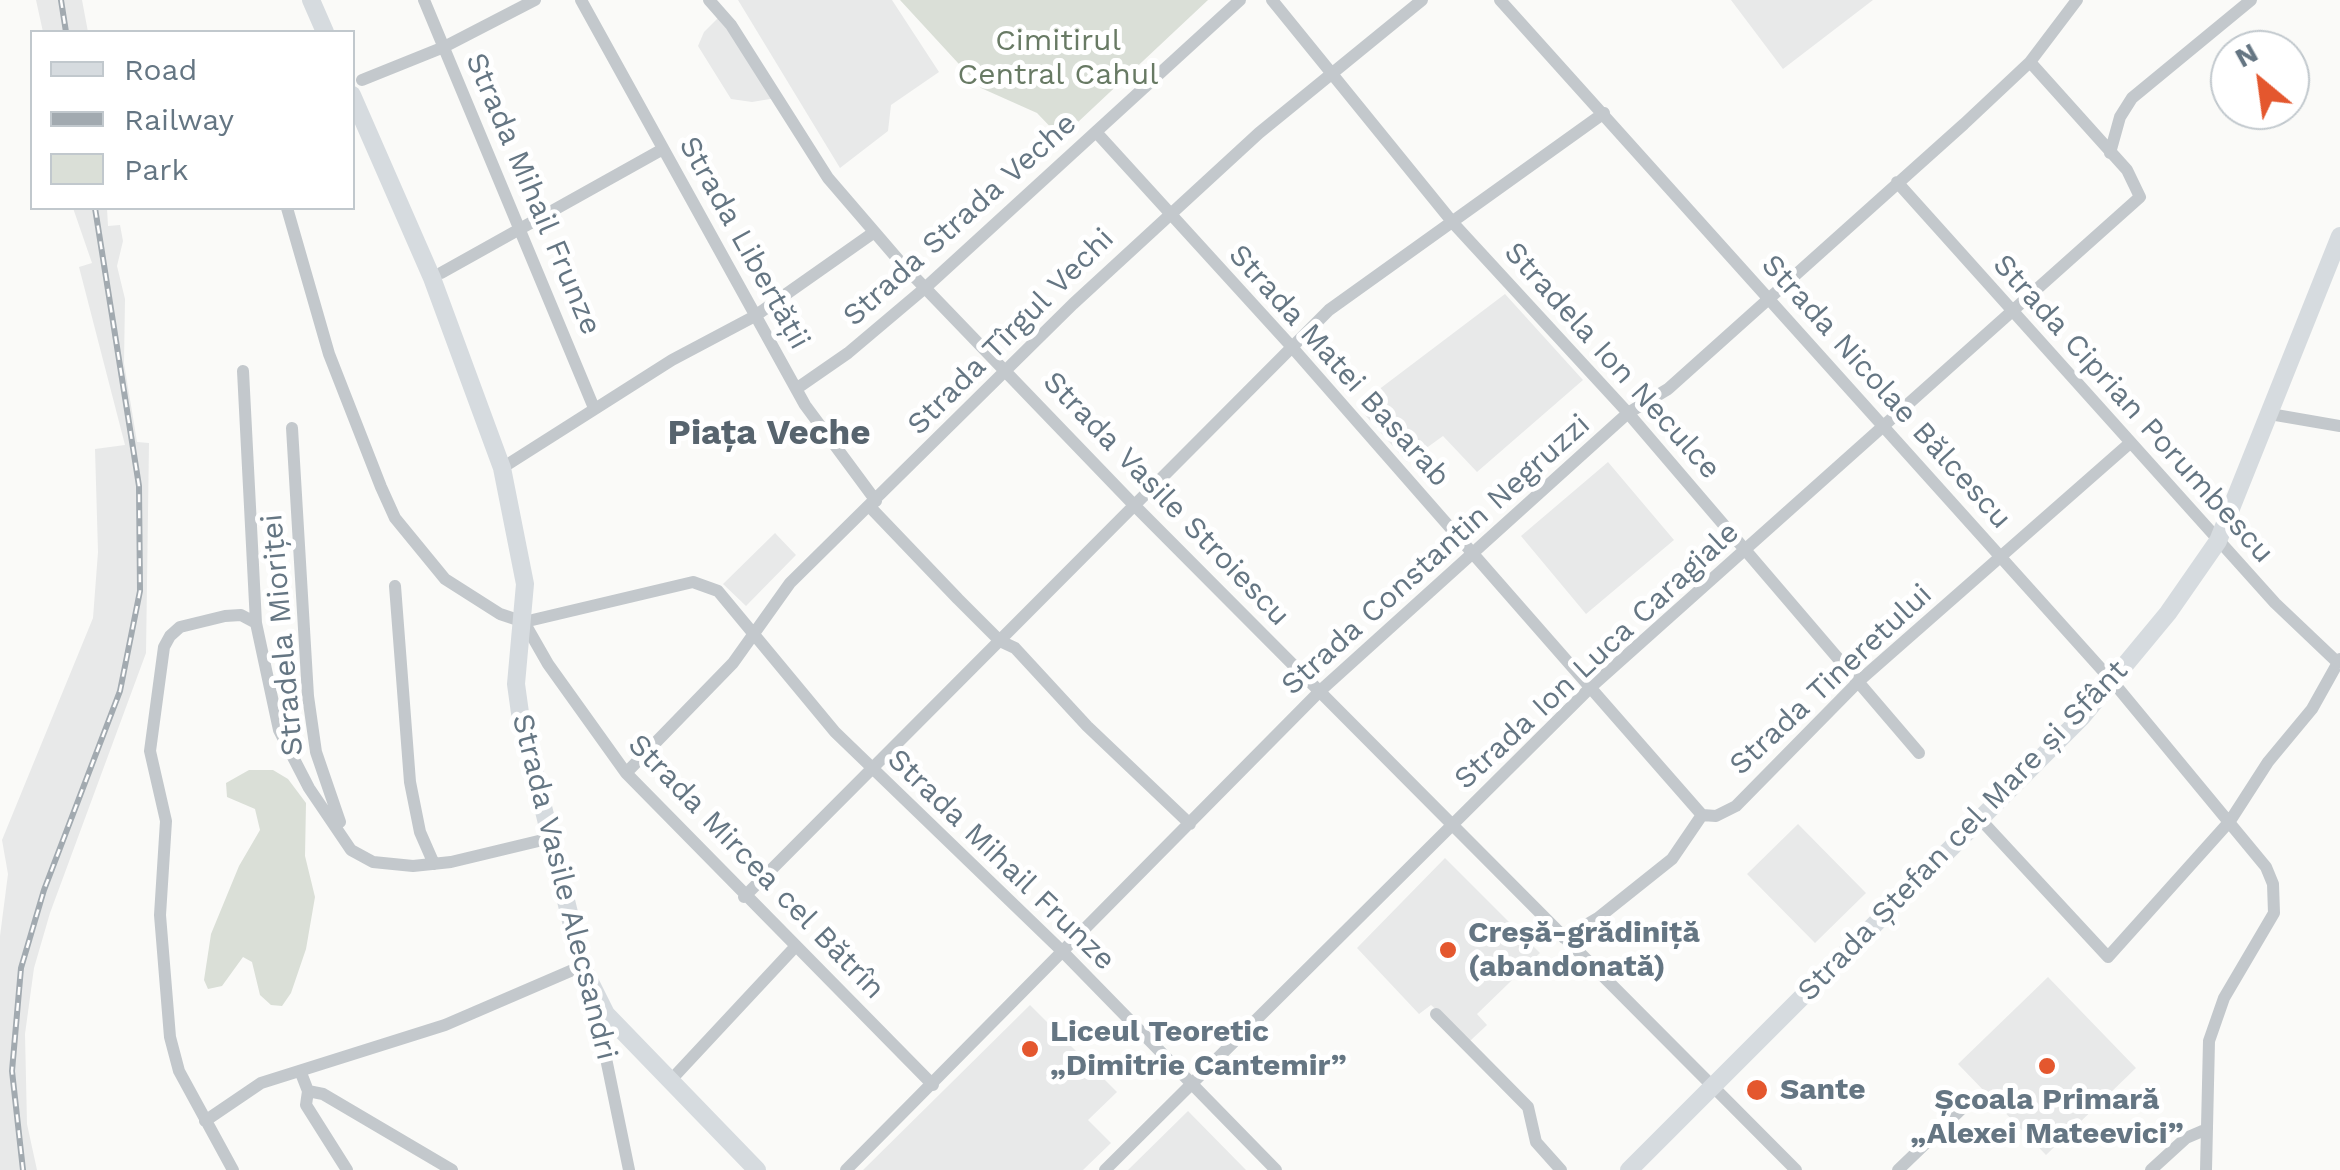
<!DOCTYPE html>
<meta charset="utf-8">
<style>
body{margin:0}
#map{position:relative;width:2340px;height:1170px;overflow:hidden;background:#fafaf8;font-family:"Work Sans",sans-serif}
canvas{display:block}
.legend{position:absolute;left:30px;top:30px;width:325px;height:180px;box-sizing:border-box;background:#fff;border:2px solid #c1c8cd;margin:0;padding:12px 18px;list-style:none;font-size:30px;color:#657683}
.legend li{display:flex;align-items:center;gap:20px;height:50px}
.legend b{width:50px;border:2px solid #c1c8cd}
.north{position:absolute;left:2210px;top:30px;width:100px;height:100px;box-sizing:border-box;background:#fff;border:2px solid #c1c8cd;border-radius:50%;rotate:331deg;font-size:28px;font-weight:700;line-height:40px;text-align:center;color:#657683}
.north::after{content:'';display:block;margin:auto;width:35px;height:45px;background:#e4572e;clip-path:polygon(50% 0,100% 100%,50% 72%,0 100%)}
</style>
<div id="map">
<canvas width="2340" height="1170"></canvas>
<ul class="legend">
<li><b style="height:12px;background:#d6dbdf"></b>Road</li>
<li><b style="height:12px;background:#a2aab0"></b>Railway</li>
<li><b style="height:28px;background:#dadfd7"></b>Park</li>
</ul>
<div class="north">N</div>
</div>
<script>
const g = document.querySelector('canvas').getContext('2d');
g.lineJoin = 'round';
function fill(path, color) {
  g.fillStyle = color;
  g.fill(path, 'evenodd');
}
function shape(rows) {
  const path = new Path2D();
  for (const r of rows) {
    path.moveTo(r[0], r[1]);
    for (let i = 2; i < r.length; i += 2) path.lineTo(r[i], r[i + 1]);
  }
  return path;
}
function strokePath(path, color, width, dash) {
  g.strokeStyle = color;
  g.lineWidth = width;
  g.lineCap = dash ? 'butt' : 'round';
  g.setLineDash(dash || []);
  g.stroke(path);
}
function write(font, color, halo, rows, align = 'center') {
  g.font = font + ' "Work Sans",sans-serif';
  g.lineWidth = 10;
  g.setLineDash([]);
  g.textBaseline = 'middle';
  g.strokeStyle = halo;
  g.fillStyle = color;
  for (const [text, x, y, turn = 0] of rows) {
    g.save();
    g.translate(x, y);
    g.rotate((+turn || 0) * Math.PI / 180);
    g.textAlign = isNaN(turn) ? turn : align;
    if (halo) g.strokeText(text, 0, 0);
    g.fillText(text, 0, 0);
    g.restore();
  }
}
const built = shape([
 [36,0,82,0,88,32,43,32],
 [738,0,892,0,939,72,891,105,888,131,840,168],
 [1731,0,1873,0,1783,69],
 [720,16,776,98,752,102,731,99,698,46,704,32],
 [73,208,107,208,108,226,120,225,123,241,117,266,125,299,124,363,137,442,149,443,146,653,50,913,34,968,25,1034,27,1124,37,1170,0,1170,0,936,8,874,2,840,93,618,98,552,95,449,125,445,79,267,92,263],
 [1505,294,1583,380,1477,472,1443,436,1407,462,1357,406],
 [1608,462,1674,540,1586,614,1521,536],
 [775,533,796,555,746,606,723,584],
 [1798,824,1866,893,1815,943,1747,874],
 [1445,858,1540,953,1477,1014,1487,1025,1470,1041,1431,1005,1419,1014,1357,948],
 [2048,977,2136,1068,2046,1155,1958,1064],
 [1030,1005,1117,1092,1088,1120,1111,1143,1083,1170,863,1170],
 [1188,1111,1246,1170,1128,1170]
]);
const green = shape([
 [900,0,1208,0,1061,138,1037,113,981,88],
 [249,770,273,770,288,779,306,803,305,856,315,897,306,949,291,993,282,1006,271,1005,260,995,252,962,243,957,222,986,208,989,204,980,211,934,239,866,260,830,255,809,227,797,226,783]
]);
const minor = shape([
 [424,0,594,408],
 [581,0,805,405,876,501],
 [709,0,731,25,828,178,902,264,1133,504,1796,1170],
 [1272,0,1454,224,1628,413,1919,753],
 [1500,0,2113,682,2266,867,2273,884,2274,913,2224,998,2209,1041,2206,1170],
 [362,80,444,47,535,0],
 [1096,132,1291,346,1702,815],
 [2110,153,2120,117,2132,98,2251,0],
 [1897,182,2275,603,2338,663],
 [287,208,329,354,381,487,395,518,445,579,500,614,524,622,693,582,718,591,835,732,1064,953,1276,1170],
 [441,273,663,149],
 [243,371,256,623,279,730,309,788,351,850,373,862,413,866,451,862,551,838],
 [796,389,848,353,925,288,1240,0],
 [2270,414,2340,426],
 [292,428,308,696,316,752,340,822],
 [502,468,672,360,755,316,873,233],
 [870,507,958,599,1000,641,1015,648,1087,726,1190,824],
 [395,586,410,782,420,832,434,864],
 [524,622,548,664,626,773,933,1085],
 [626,773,733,663,790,583,1073,304,1259,133,1422,0],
 [1981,820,2108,957,2230,821,2268,762,2312,709,2340,659],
 [744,897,1329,310,1604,113],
 [1564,938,1598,918,1672,859,1702,815,1716,816,1736,806,1859,681,2130,443],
 [595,1005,629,1170],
 [1436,1014,1528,1107,1536,1142,1561,1170],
 [301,1073,308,1091,306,1105,347,1170],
 [670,1081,795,947],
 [308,1091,323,1094,452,1170],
 [205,1121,261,1083,445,1025,582,966],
 [233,1170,179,1071,170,1037,160,915,166,821,150,751,164,647,170,636,180,627,225,616,241,615,256,623],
 [846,1170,1320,691,1628,413,1668,389,1964,124,2030,62,2077,0],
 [1105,1170,1591,687,2140,197,2127,170,2030,62],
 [1898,1170,1973,1098],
 [2151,1170,2186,1138,2207,1129]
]);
const major = shape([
 [311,0,325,32],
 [352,95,432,278,502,468,525,584,516,684,520,713,582,966,606,1014,757,1170],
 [1629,1170,2081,718,2168,613,2218,541,2340,236]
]);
const rail = shape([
 [61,0,66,32],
 [23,1170,12,1071,21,968,44,890,120,691,140,591,139,486,95,208]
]);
const markers = [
 [1448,950,10,"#e4572e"],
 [1030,1049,10,"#e4572e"],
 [2047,1066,10,"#e4572e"],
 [1757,1090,12,"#e4572e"]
];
const parkNames = [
 ["Cimitirul",1058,41],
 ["Central Cahul",1058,75]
];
const streetNames = [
 ["Strada Mihail Frunze",533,194,67],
 ["Strada Strada Veche",960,220,-42],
 ["Strada Libertății",744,243,61],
 ["Strada Tîrgul Vechi",1011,332,-45],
 ["Stradela Ion Neculce",1612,361,48],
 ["Strada Matei Basarab",1339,366,48],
 ["Strada Nicolae Bălcescu",1886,392,48],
 ["Strada Ciprian Porumbescu",2133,409,48],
 ["Strada Vasile Stroiescu",1166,499,46],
 ["Strada Constantin Negruzzi",1436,555,-42],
 ["Stradela Mioriței",283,635,-95],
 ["Strada Ion Luca Caragiale",1597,656,-43],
 ["Strada Tineretului",1831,680,-43],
 ["Strada Ștefan cel Mare și Sfânt",1963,831,-46],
 ["Strada Mihail Frunze",1001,860,44],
 ["Strada Mircea cel Bătrîn",756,867,46],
 ["Strada Vasile Alecsandri",564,887,76]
];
const poiNames = [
 ["Creșă-grădiniță",1468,933],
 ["(abandonată)",1468,967],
 ["Liceul Teoretic",1050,1032],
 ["„Dimitrie Cantemir”",1050,1066],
 ["Sante",1780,1090],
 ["Școala Primară",2047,1100,"center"],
 ["„Alexei Mateevici”",2047,1134,"center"]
];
const quarterNames = [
 ["Piața Veche",769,434]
];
fill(built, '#e8e9e9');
fill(green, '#dadfd7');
strokePath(minor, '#c3c8cc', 12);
strokePath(major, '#d6dbdf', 18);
strokePath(rail, '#a2aab0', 6);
strokePath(rail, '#fff', 2.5, [8]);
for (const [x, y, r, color] of markers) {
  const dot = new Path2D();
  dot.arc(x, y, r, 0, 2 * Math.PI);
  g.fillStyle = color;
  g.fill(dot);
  strokePath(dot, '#fff', 4);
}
write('30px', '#687a64', '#fff', parkNames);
write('30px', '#657683', '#fff', streetNames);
write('bold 30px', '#657683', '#fff', poiNames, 'left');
write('bold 35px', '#57646e', '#fff', quarterNames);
</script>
